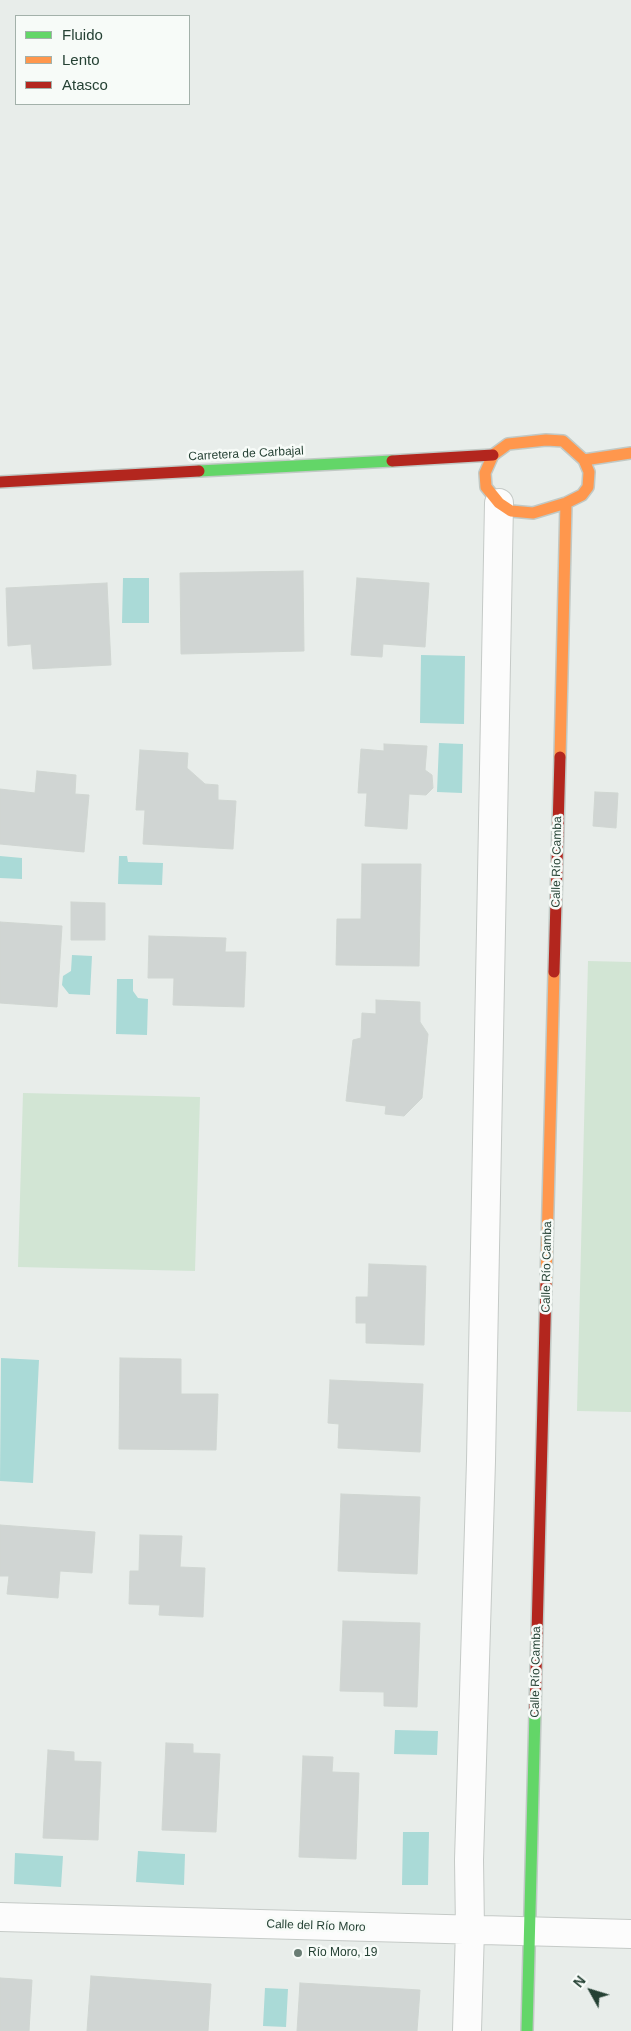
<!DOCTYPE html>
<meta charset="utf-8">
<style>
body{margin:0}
#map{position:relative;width:631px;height:2031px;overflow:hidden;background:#e8edea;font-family:Helvetica,sans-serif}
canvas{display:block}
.legend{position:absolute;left:15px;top:15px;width:175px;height:90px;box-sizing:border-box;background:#f7fbf8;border:1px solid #a3b1aa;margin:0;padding:6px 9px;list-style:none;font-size:15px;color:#254134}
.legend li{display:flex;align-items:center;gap:10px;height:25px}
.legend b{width:25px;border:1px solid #a3b1aa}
.north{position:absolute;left:566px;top:1966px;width:50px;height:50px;-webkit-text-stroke:4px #f7fbf8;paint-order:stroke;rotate:309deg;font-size:14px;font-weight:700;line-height:20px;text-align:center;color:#254134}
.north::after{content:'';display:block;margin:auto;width:18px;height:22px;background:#254134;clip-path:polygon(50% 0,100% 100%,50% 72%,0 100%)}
</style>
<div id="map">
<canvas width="631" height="2031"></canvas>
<ul class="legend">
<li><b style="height:6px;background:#63d668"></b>Fluido</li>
<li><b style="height:6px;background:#ff974d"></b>Lento</li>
<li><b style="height:6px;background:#b3261e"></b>Atasco</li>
</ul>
<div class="north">N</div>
</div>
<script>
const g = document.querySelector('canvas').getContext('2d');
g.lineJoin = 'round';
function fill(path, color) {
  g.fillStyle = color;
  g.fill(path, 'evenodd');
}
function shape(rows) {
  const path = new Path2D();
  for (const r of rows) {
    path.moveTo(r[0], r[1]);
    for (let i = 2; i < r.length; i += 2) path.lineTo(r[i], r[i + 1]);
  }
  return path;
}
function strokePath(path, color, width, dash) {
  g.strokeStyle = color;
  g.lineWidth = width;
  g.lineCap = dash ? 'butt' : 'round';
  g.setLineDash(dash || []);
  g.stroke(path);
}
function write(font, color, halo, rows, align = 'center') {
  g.font = font + ' Helvetica,sans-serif';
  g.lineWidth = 5;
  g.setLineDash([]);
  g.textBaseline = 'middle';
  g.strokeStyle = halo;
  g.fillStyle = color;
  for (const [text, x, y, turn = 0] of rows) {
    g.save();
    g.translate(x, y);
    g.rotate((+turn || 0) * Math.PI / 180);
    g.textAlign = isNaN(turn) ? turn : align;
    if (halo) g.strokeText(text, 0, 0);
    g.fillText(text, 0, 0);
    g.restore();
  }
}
const green = shape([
 [588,961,631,962,631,1412,577,1411],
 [23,1093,200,1097,195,1271,18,1267]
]);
const water = shape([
 [123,578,149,578,149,623,122,623],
 [421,655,465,656,464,724,420,723],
 [439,743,463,744,462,793,437,792],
 [0,856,22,858,22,879,0,878],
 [119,856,127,856,128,862,163,863,162,885,118,884],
 [72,955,92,956,90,995,69,994,62,985,63,976,71,971],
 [117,979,133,979,133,991,138,998,148,999,147,1035,116,1034],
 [1,1358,39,1360,33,1483,0,1481],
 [395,1730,438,1731,437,1755,394,1754],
 [403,1832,429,1832,428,1885,402,1885],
 [138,1851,185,1854,184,1885,136,1882],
 [15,1853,63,1856,61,1887,14,1884],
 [265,1988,288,1989,286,2027,263,2026]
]);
const building = shape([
 [303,571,304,651,181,654,180,573,303,571],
 [357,578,429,583,425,647,383,644,382,657,351,655,357,578],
 [107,583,111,665,33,669,31,644,8,646,6,588,107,583],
 [384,744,427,746,425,770,432,775,433,788,426,795,409,794,407,829,365,826,367,793,358,793,361,749,384,751,384,744],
 [140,750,188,753,187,768,205,784,218,785,218,800,236,801,233,849,143,844,145,810,136,810,140,750],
 [37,771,76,775,75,794,89,795,84,852,0,844,0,789,35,793,37,771],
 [595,792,618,793,616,828,593,826,595,792],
 [362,864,421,864,419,966,336,965,337,919,361,919,362,864],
 [71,902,105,903,105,940,71,940,71,902],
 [0,922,62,926,57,1007,0,1003,0,922],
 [149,936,226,938,225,952,246,952,244,1007,173,1005,174,978,148,978,149,936],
 [376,1000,420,1002,420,1022,428,1034,422,1098,404,1116,385,1114,386,1106,346,1101,353,1040,361,1038,362,1013,376,1014,376,1000],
 [369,1264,426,1266,424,1345,366,1343,366,1323,356,1323,356,1297,368,1297,369,1264],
 [120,1358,181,1359,181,1394,218,1394,216,1450,119,1449,120,1358],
 [330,1380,423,1384,420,1452,338,1448,339,1424,328,1423,330,1380],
 [341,1494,420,1497,417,1574,338,1571,341,1494],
 [0,1525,95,1532,92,1573,60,1571,58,1598,7,1594,9,1576,0,1576,0,1525],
 [140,1535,182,1536,180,1567,205,1568,203,1617,159,1615,160,1605,129,1604,130,1571,139,1571,140,1535],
 [343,1621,420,1623,417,1707,384,1706,384,1692,340,1691,343,1621],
 [166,1743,193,1744,193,1753,220,1754,216,1832,162,1830,166,1743],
 [48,1750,74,1752,74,1761,101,1762,98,1840,43,1838,48,1750],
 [303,1756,333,1757,332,1772,359,1773,356,1859,299,1857,303,1756],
 [91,1976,211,1984,208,2031,87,2031,91,1976],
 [0,1978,32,1980,29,2031,0,2031,0,1978],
 [300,1983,420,1990,417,2031,297,2031,300,1983]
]);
const street = shape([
 [0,1917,631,1934],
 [467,2031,470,1929,469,1860,481,1461,499,503]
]);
const fast = shape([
 [199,471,392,461],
 [527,2031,535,1711]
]);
const slow = shape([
 [546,440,563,441,584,460,589,472,588,487,582,495,566,503,533,513,511,511,499,503,486,487,485,473,493,455,508,444,546,440],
 [584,460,631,453],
 [560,757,566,503],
 [546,1285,554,972]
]);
const jam = shape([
 [392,461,493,455],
 [0,482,199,471],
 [554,972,560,757],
 [535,1711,546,1285]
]);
const markers = [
 [298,1953,5,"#697d74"]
];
const streetNames = [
 ["Carretera de Carbajal",246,454,-3],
 ["Calle Río Camba",557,862,-89],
 ["Calle Río Camba",547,1267,-89],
 ["Calle Río Camba",536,1672,-89],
 ["Calle del Río Moro",316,1926,2]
];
const poiNames = [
 ["Río Moro, 19",308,1953]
];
fill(green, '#d2e5d4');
fill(water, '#aadad7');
fill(building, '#d0d5d3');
strokePath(building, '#d0d6d2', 1);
strokePath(street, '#c5cac7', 30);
strokePath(fast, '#c1c9c5', 14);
strokePath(slow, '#c1c9c5', 14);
strokePath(jam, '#c1c9c5', 14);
strokePath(street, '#fcfcfc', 28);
strokePath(fast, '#63d668', 11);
strokePath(slow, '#ff974d', 11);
strokePath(jam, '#b3261e', 11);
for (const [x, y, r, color] of markers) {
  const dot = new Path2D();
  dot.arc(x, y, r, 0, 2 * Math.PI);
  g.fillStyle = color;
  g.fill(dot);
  strokePath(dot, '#f7fbf8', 2);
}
write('12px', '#254134', '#f7fbf8', streetNames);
write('12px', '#254134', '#f7fbf8', poiNames, 'left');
</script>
